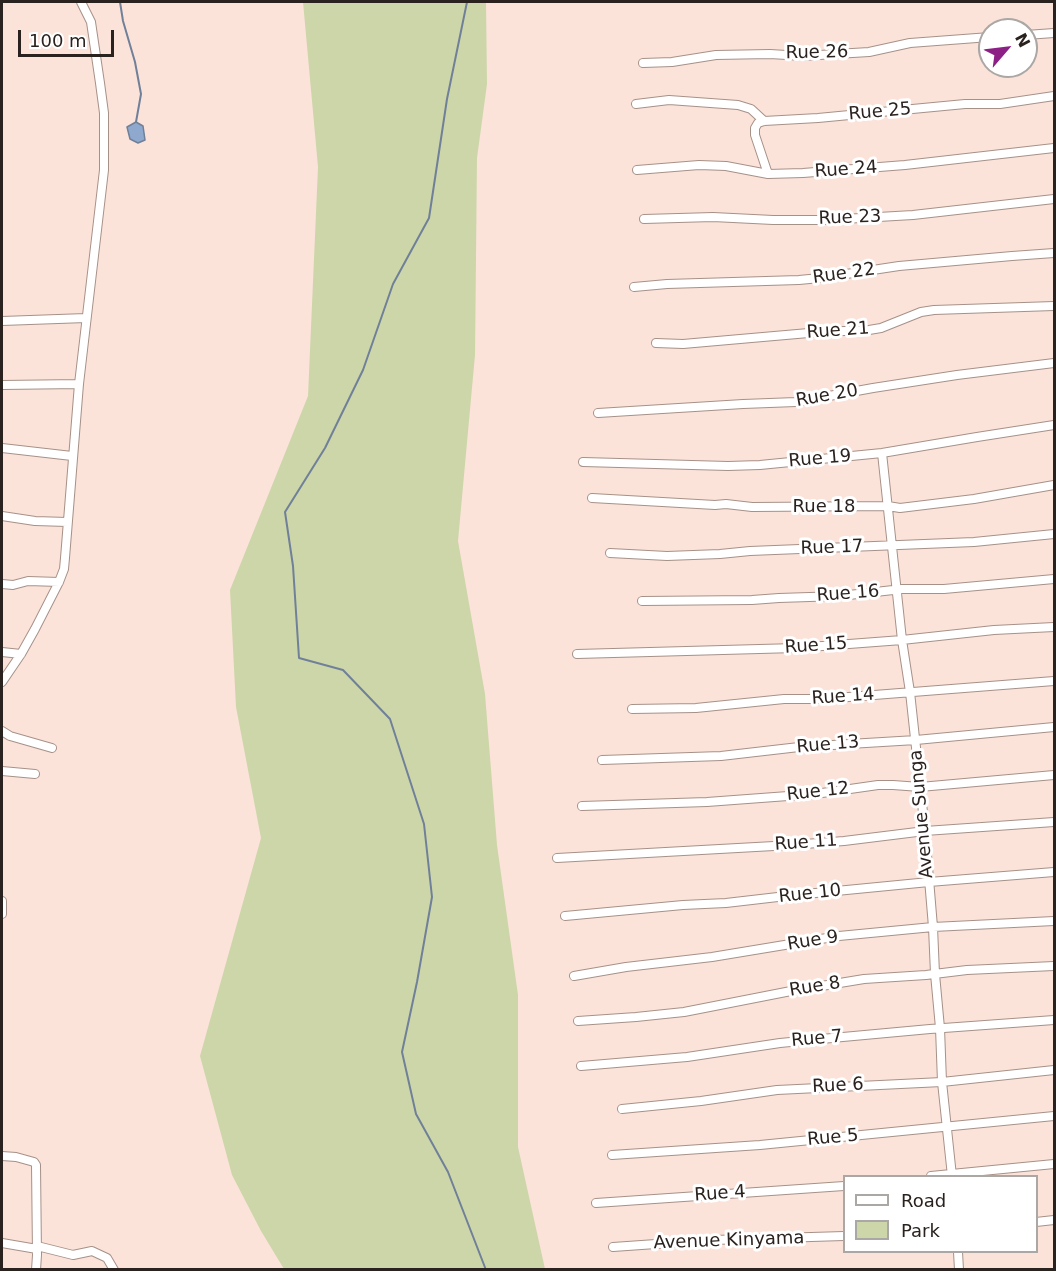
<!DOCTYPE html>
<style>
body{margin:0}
#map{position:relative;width:1056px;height:1271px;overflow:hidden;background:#fbe3da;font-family:"DejaVu Sans",sans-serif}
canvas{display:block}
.frame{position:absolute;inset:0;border:3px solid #2a221e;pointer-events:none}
.legend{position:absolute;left:843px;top:1175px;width:195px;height:78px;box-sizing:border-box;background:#fff;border:2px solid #aaa7a5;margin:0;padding:8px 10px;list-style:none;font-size:18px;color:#2a221e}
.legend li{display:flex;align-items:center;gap:12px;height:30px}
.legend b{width:30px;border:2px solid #aaa7a5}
.north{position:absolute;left:978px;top:18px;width:60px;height:60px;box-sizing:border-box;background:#fff;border:2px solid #aaa7a5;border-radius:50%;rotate:62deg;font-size:16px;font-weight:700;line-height:24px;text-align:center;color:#2a221e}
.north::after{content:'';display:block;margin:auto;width:21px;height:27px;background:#8c2084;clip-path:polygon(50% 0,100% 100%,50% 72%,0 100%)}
.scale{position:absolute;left:18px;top:30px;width:96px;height:27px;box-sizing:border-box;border:3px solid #2a221e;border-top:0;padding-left:8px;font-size:18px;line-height:21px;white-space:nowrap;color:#2a221e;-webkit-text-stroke:4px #fff;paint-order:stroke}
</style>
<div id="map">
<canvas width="1056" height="1271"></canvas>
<div class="frame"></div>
<ul class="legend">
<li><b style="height:8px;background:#fff"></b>Road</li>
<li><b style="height:16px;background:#cdd6a9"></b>Park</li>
</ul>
<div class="north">N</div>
<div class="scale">100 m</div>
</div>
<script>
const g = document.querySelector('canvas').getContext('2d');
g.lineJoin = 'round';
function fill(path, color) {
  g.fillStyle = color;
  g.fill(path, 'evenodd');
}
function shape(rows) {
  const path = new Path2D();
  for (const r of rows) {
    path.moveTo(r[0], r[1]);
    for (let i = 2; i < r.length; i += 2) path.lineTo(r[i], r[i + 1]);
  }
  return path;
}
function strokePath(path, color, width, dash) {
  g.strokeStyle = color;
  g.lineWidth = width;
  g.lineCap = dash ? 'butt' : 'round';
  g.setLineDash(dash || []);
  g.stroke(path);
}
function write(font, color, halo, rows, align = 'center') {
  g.font = font + ' "DejaVu Sans",sans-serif';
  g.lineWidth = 6;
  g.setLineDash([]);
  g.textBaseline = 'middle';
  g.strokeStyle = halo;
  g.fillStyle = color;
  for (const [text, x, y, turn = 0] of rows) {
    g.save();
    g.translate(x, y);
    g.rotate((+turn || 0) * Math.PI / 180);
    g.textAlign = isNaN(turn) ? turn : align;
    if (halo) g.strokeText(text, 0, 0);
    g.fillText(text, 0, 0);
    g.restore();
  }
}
const green = shape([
 [303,2,486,2,487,84,477,158,475,355,458,541,485,694,497,845,518,995,518,1147,545,1269,284,1269,261,1231,232,1175,200,1056,261,838,236,707,230,590,308,396,318,167]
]);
const water = shape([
 [136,122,143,126,145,140,138,143,130,139,127,127,136,122]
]);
const stream = shape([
 [120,2,123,21,135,62,141,94,136,122],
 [467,2,447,99,429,218,393,284,363,370,325,448,285,512,293,566,299,658,343,670,390,719,424,824,432,897,417,982,402,1052,416,1114,448,1172,486,1270]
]);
const minor = shape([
 [1026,35,1054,33],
 [643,63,672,62,716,55,770,54,803,56,869,52,910,43,990,37],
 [636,104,669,100,738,105,751,109,764,121],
 [637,170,699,165,726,166,768,174,803,173,905,165,1054,148],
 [768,174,755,135,755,128,758,123,764,121,818,118,965,104,1000,104,1054,96],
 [644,219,713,217,773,220,826,220,913,215,1054,199],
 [634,287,667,284,799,280,820,278,899,266,1012,256,1054,253],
 [2,321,86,318],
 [656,343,683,344,820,332,869,330,881,328,921,312,934,310,1054,306],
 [2,385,79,384],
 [598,413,743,404,796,402,873,388,957,375,1054,363],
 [2,448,72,456],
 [882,453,902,640,910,692,925,831,933,927,935,974,940,1028,942,1082,952,1176],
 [583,462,728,466,760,465,882,453,977,437,1054,425],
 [592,498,715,505,726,504,752,507,888,506,900,508,974,499,1054,485],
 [2,516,35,521,67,522],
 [610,553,667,556,720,554,750,551,974,542,1054,534],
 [2,584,13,585,28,581,59,582],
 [642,601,752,600,779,598,840,596,902,589,944,589,1054,579],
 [2,652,21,654],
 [577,654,796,648,902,640,994,630,1054,627],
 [2,682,21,654,35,629,59,582,64,569,65,558,79,384,104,170,104,113,100,83,91,22,81,2],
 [632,709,696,708,784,699,823,699,1054,681],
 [2,731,10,736,52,748],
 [602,760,721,756,799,747,916,740,1054,727],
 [2,771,35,774],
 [582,806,707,802,815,794,878,785,893,785,920,787,1054,775],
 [557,858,792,845,844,841,925,831,1054,822],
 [2,901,2,914],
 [565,916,683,905,726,903,795,895,929,882,1054,872],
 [574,976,626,967,712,957,839,936,933,927,1054,921],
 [578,1021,636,1017,684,1012,791,991,864,979,926,975,967,970,1054,966],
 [581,1066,687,1057,780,1043,832,1038,930,1029,1054,1020],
 [622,1109,701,1101,777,1090,942,1082,1054,1070],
 [612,1155,760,1145,1054,1116],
 [2,1156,16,1157,34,1162,36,1165,37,1255,36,1270],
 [931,1176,1054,1164],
 [596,1203,844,1186],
 [1036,1222,1054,1220],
 [2,1243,37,1249],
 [37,1246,73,1255,92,1251,107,1258,114,1270],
 [613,1247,713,1240,844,1236],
 [958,1252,959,1270]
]);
const streetNames = [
 ["Rue 26",817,53,-1],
 ["Rue 25",880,112,-5],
 ["Rue 24",846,170,-4],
 ["Rue 23",850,218,-2],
 ["Rue 22",844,274,-8],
 ["Rue 21",838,331,-4],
 ["Rue 20",827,396,-10],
 ["Rue 19",820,459,-5],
 ["Rue 18",824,507],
 ["Rue 17",832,548,-2],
 ["Rue 16",848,594,-4],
 ["Rue 15",816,646,-4],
 ["Rue 14",843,697,-4],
 ["Rue 13",828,745,-5],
 ["Rue 12",818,792,-6],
 ["Avenue Sunga",922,814,-95],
 ["Rue 11",806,843,-4],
 ["Rue 10",810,894,-6],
 ["Rue 9",813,941,-9],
 ["Rue 8",815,987,-9],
 ["Rue 7",817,1039,-5],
 ["Rue 6",838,1086,-3],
 ["Rue 5",833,1138,-5],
 ["Rue 4",720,1194,-4],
 ["Avenue Kinyama",729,1241,-2]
];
fill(green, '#cdd6a9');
fill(water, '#8ea8ce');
strokePath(water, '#708099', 1.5);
strokePath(stream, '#708099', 2);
strokePath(minor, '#a69188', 10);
strokePath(minor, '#fff', 8);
write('18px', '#2a221e', '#fff', streetNames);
</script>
